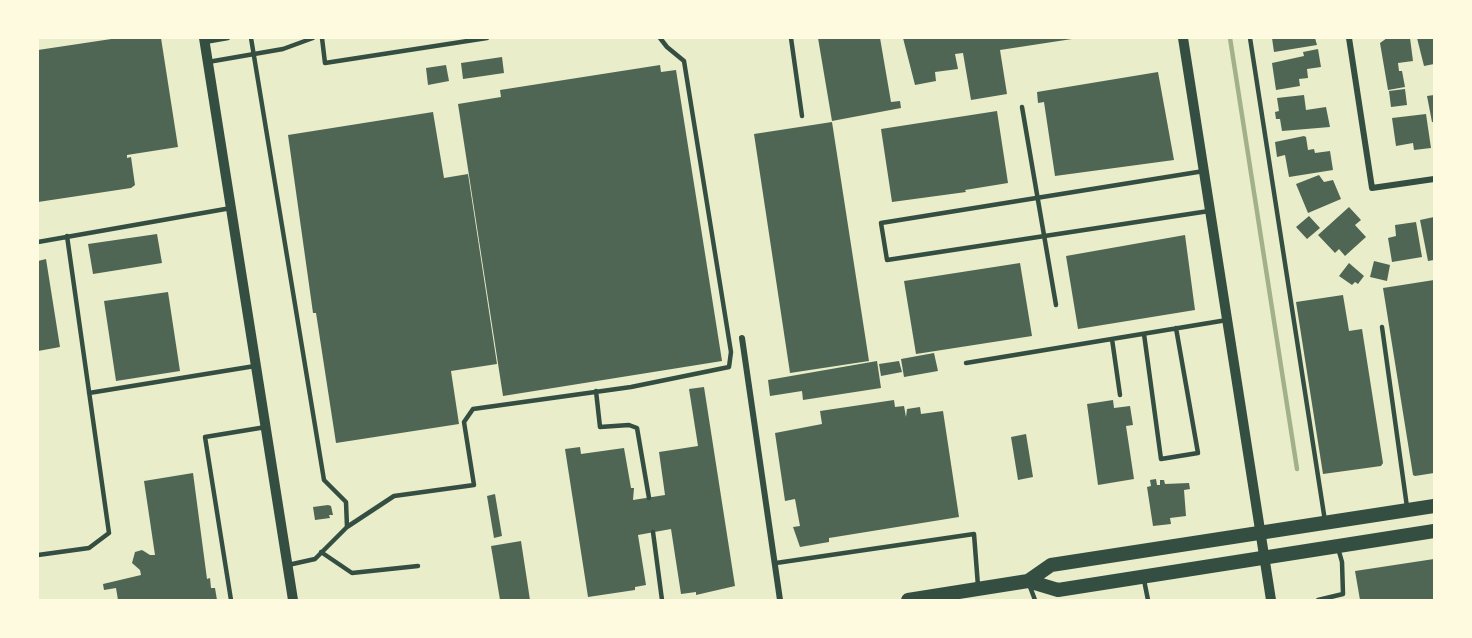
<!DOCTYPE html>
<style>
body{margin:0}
#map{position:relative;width:1472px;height:638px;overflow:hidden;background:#e9edc9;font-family:"Golos Text",sans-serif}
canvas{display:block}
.frame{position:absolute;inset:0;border:39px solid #fefae0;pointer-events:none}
</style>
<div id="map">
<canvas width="1472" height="638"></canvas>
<div class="frame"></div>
</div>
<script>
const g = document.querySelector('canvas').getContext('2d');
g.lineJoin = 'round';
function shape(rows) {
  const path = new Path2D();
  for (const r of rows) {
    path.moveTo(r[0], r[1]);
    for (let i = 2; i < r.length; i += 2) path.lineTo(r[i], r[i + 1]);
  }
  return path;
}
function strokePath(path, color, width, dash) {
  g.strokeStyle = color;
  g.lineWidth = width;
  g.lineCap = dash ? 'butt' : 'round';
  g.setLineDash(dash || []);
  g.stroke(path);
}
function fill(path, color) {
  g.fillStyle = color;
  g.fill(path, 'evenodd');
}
const stream = shape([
 [1230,38,1297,469]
]);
const building = shape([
 [118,38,161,38,178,147,127,155,127,158,131,157,135,185,131,188,38,202,38,50],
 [818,38,880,38,891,102,900,101,901,108,832,121],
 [903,38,1072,38,1072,39,1000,50,1007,94,971,100,963,53,955,54,958,69,935,72,936,81,915,85],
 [1272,38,1315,38,1317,45,1274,52],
 [1387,38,1410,38,1413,61,1398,63,1399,71,1402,71,1405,87,1388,90,1380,43],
 [1417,38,1434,38,1434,64,1424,66],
 [1318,49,1321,67,1307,69,1308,78,1299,79,1300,86,1276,90,1272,63,1304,56,1303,52],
 [502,57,504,73,463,79,461,63],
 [446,65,449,81,428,85,426,68],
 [660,65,661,72,676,70,722,361,503,396,458,104,501,97,500,90],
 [1158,72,1174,160,1055,176,1044,102,1038,103,1037,92],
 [1405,89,1407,105,1391,107,1389,91],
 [1304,95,1306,110,1326,107,1330,127,1282,131,1280,119,1276,119,1275,112,1279,111,1277,98],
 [1434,95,1434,122,1432,122,1427,96],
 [997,111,1008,183,965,190,966,192,892,202,881,129],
 [433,112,444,178,468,174,497,364,451,371,459,424,336,443,316,313,313,313,288,135],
 [1426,114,1431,148,1414,150,1413,143,1396,146,1392,118],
 [832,122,869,361,790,373,754,134],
 [1304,136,1306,137,1308,150,1314,149,1315,153,1330,151,1333,170,1289,177,1285,155,1277,157,1275,142],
 [1319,175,1324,182,1333,180,1341,199,1308,213,1296,184],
 [1349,207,1361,220,1355,225,1366,237,1345,256,1339,249,1335,253,1318,235],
 [1309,216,1320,228,1307,239,1296,227],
 [1434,217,1434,260,1428,261,1420,220],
 [1416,222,1422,257,1392,262,1388,238,1396,236,1395,225],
 [157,234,162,263,93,274,88,244],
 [1185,235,1195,310,1078,329,1066,256],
 [46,259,60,347,38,351,38,261],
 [1374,261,1390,265,1387,281,1370,277],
 [1020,263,1032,336,916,354,904,281],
 [1349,263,1364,276,1358,284,1355,282,1352,285,1339,276],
 [1434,280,1434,473,1415,476,1413,475,1383,288],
 [168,292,180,371,116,381,104,301],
 [1343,295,1349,331,1362,329,1383,463,1381,466,1323,474,1296,302],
 [934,353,938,371,904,377,901,359],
 [877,361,881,388,803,400,802,391,770,396,768,380],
 [899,361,902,372,881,376,879,364],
 [704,387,735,586,696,595,696,592,681,594,671,529,638,535,646,585,635,587,635,590,588,597,565,449,580,447,581,454,624,448,631,488,634,488,633,500,665,495,659,452,698,446,689,389],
 [894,400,895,407,904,406,906,417,907,409,920,407,921,414,943,411,959,517,829,538,829,542,800,547,793,527,800,526,795,499,785,501,775,433,822,424,820,411],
 [1113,400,1114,408,1130,406,1133,425,1126,426,1134,479,1098,485,1087,404],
 [1026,434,1033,477,1018,480,1011,437],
 [193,473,207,579,210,578,211,588,215,588,217,600,118,600,116,588,104,590,103,584,141,575,140,570,132,563,135,552,142,550,150,555,155,555,144,481],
 [1156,479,1157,485,1160,485,1160,480,1164,480,1165,484,1189,483,1190,489,1184,490,1186,516,1170,518,1171,524,1153,526,1147,487,1151,486,1150,480],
 [495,494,502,536,494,538,487,496],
 [328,505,331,506,333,515,329,515,330,518,315,520,313,507],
 [521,541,530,600,500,600,491,546],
 [1434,559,1434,600,1360,600,1355,571]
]);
const service = shape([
 [251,38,324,480,346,502,347,527,315,559,288,565],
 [322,38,325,63,487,38],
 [791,38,802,116],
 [1250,38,1325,521],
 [205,42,228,38],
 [208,62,283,49,313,38],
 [1022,107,1056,305],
 [1204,171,881,223,887,260,1209,211],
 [38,242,231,208],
 [1382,327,1407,507],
 [1144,334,1161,459,1198,453,1176,328],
 [1112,339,1120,395],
 [966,363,1227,320],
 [596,391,600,427,629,425,637,428,649,498],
 [89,393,255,366],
 [347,527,394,496,474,485,464,422,473,409,631,387,729,367,731,352,684,61,667,47,660,38],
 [653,532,662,600],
 [321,552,352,573,418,566],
 [38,555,89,548,109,533,67,236],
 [776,563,974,534,978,586],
 [1144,580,1148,600],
 [1029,584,1035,600],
 [231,600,205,437,266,427],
 [1318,600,1343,594,1342,562,1338,548]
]);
const minor = shape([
 [1349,38,1372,188,1434,179],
 [742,338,780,600]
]);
const tertiary = shape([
 [204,38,293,600],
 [1183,38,1271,600]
]);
const primary = shape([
 [1028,581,1058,590,1434,531],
 [908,600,1028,581,1051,565,1434,506]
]);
strokePath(stream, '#a3b18a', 4.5);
fill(building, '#4f6655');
strokePath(service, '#344e41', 4.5);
strokePath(minor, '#344e41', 6);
strokePath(tertiary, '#344e41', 10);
strokePath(primary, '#344e41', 14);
</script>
